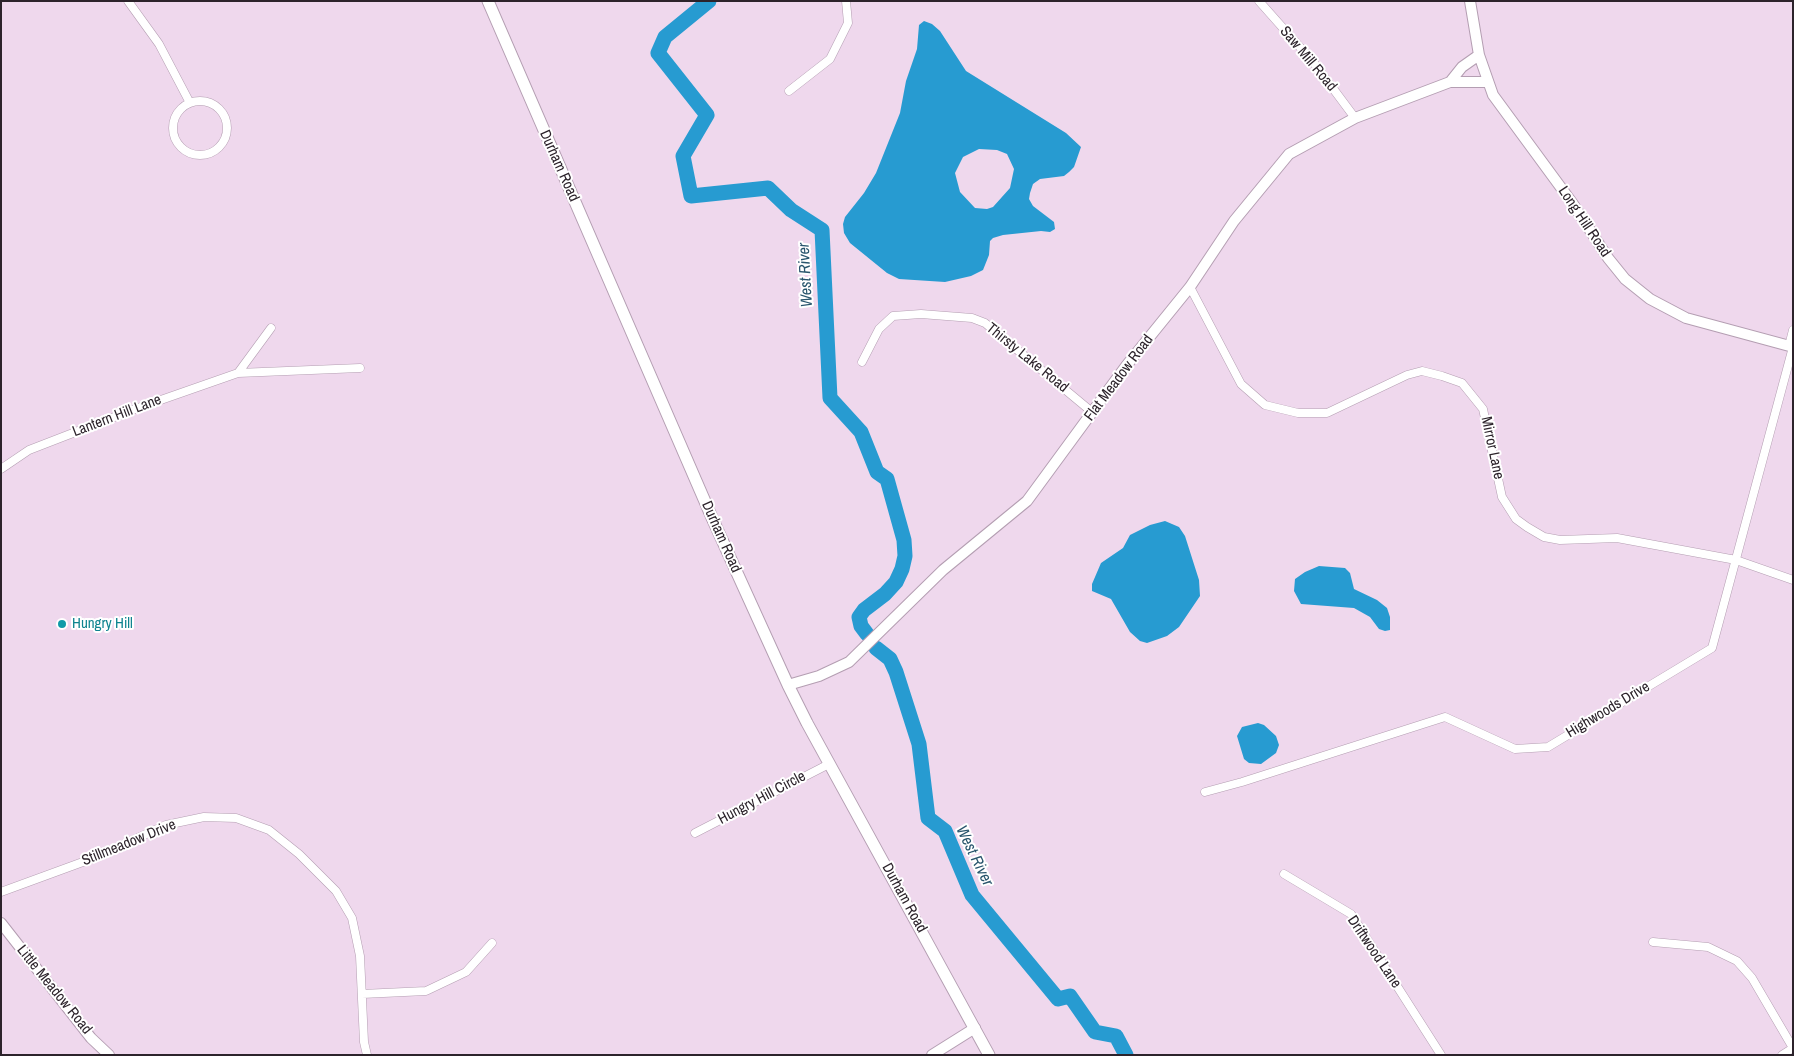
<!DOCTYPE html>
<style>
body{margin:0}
#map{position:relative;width:1794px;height:1056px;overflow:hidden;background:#efd8ed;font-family:"Archivo Narrow",sans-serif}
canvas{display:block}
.frame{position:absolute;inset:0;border:2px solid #2c232b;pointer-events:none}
</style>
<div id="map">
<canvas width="1794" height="1056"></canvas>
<div class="frame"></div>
</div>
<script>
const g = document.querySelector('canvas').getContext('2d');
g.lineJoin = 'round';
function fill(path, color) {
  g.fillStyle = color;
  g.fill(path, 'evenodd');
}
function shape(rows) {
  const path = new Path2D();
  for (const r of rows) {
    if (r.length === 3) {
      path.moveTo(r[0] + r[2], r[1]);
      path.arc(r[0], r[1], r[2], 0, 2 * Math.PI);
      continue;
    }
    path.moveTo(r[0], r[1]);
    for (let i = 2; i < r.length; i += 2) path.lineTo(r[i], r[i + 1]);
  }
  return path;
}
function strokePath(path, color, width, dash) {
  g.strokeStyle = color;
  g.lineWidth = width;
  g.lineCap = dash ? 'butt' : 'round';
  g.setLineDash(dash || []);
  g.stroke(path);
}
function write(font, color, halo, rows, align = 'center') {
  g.font = font + ' "Archivo Narrow",sans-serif';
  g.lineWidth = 4;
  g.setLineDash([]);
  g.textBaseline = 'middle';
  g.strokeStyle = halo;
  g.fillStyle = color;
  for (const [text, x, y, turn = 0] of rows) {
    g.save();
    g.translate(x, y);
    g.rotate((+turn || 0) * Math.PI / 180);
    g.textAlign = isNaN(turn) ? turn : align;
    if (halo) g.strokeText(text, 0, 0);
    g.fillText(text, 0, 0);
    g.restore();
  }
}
const water = shape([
 [924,21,932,24,940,31,966,71,1066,133,1081,147,1074,167,1069,172,1064,176,1040,179,1033,184,1030,193,1029,199,1033,206,1054,222,1055,229,1050,232,1041,231,1003,235,993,238,990,241,989,255,983,270,971,276,945,282,899,279,887,273,850,243,844,233,843,224,845,217,864,193,876,173,900,113,906,81,917,49,919,25],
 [979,149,997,150,1007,154,1014,169,1010,188,993,207,987,209,975,208,960,192,955,173,963,157],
 [1165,521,1179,527,1185,536,1199,580,1200,596,1179,627,1167,636,1147,643,1140,641,1130,632,1111,599,1092,591,1092,584,1101,563,1123,548,1130,535,1150,525],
 [1319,566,1345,568,1350,573,1354,589,1377,600,1387,608,1390,617,1390,630,1385,631,1379,629,1370,617,1354,608,1301,604,1294,591,1295,579,1305,572],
 [1258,723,1264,725,1276,736,1279,745,1276,753,1261,764,1249,763,1244,759,1237,736,1242,727]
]);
const river = shape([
 [709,1,665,37,658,53,707,115,683,156,691,196,768,188,791,210,822,230,830,398,861,432,877,472,887,479,904,540,905,556,902,569,896,582,885,594,864,610,859,617,861,626,867,634],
 [876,648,890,659,896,672,919,744,928,818,945,831,972,895,1058,999,1070,996,1095,1032,1116,1036,1126,1055]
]);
const minor = shape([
 [128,1,159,44,190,103],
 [1259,1,1314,63,1355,118],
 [789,91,830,59,848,23,846,1],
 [200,128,27],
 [1190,287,1241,384,1265,405,1298,413,1327,413,1407,375,1422,371,1442,376,1462,383,1483,409,1502,497,1516,519,1527,527,1544,537,1560,540,1617,538,1736,560,1793,580],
 [1789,346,1793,330],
 [862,362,879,329,893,316,921,314,972,318,985,323,1092,412],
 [238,373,360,368],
 [1,469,29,450,135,409,238,373,271,328],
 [1205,792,1242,782,1445,717,1515,749,1548,747,1712,648,1793,347],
 [695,833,829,764],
 [1284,874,1351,914,1441,1055],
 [1,892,91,859,166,825,204,817,236,818,269,830,299,854,336,891,352,918,360,956,364,1042,367,1055],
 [1653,942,1708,947,1737,961,1752,978,1793,1048],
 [362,994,426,991,466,972,492,943],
 [1782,1055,1793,1048]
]);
const tertiary = shape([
 [1470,1,1479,55,1493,95,1573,204,1608,258,1625,279,1650,299,1686,318,1793,347],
 [1450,82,1462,67,1479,55],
 [788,685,819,676,849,662,943,570,1027,501,1126,366,1190,287,1234,221,1289,154,1355,118,1450,82,1488,82],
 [1,923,91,1038,109,1055],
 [932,1055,975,1028]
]);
const secondary = shape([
 [488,1,713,520,788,685,807,723,989,1055]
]);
const markers = [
 [62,624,5,"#0f9aa8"]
];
const streetNames = [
 ["Saw Mill Road",1308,59,50],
 ["Durham Road",559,166,66],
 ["Long Hill Road",1584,222,56],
 ["Thirsty Lake Road",1027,358,39],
 ["Flat Meadow Road",1119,378,-53],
 ["Lantern Hill Lane",117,416,-21],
 ["Mirror Lane",1492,448,78],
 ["Durham Road",721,537,66],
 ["Highwoods Drive",1608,710,-31],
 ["Hungry Hill Circle",762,798,-28],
 ["Stillmeadow Drive",129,843,-22],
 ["Durham Road",904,898,61],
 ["Driftwood Lane",1374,952,56],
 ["Little Meadow Road",54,990,51]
];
const cultureNames = [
 ["Hungry Hill",72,624]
];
const waterNames = [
 ["West River",806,275,-93],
 ["West River",974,856,64]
];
fill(water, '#279bd1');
strokePath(river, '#279bd1', 15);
strokePath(minor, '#b49eb2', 9);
strokePath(tertiary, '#b49eb2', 12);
strokePath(secondary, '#b49eb2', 13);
strokePath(minor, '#fff', 8);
strokePath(tertiary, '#fff', 10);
strokePath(secondary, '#fff', 11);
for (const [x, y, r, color] of markers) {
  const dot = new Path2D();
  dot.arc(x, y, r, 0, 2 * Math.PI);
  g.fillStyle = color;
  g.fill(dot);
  strokePath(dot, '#fff', 2);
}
write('15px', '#2c232b', '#fff', streetNames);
write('15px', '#0d838f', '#fff', cultureNames, 'left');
write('italic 16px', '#29556d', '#fff', waterNames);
</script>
